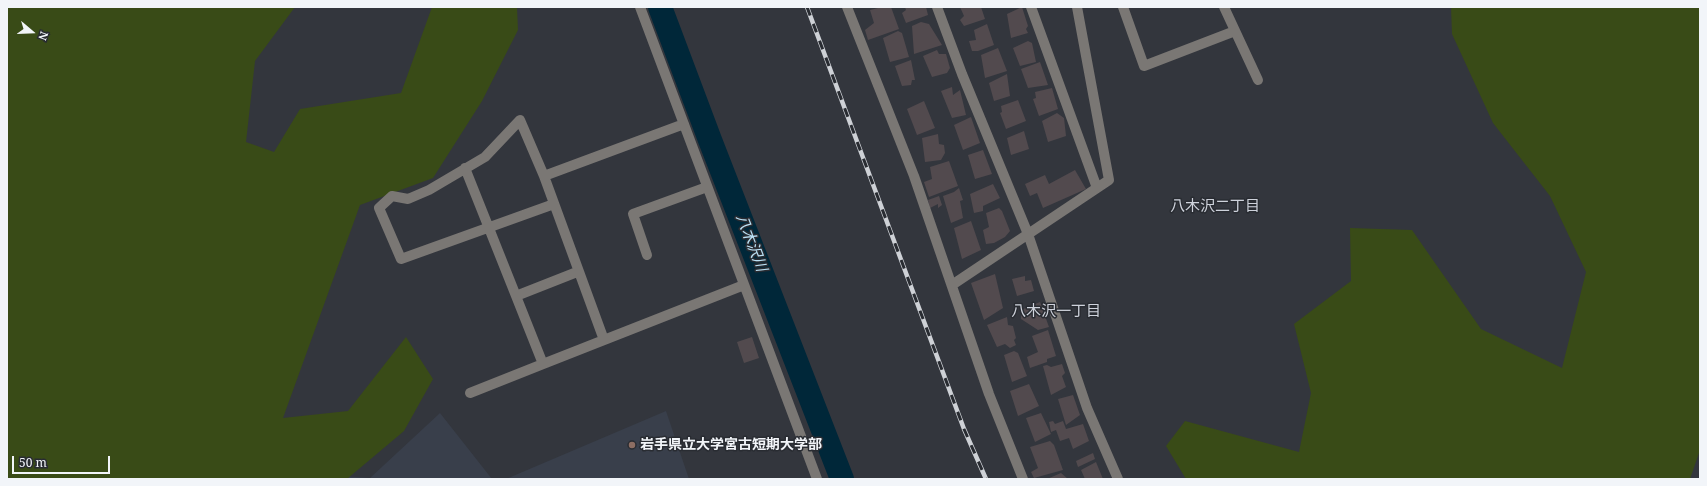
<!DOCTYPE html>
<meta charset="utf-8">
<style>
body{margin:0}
#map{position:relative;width:1707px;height:486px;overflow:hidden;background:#33363d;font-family:"Noto Serif",serif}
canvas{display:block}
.frame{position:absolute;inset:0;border:8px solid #f2f5f9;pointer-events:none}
.north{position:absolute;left:12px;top:12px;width:40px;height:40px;-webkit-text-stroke:3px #292c32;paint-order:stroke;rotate:109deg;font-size:11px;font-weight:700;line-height:16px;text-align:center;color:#f2f5f9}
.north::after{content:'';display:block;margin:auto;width:14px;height:18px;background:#f2f5f9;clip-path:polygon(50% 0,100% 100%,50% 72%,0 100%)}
.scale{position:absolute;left:12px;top:456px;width:98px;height:18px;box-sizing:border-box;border:2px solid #f2f5f9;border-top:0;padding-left:5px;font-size:12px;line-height:14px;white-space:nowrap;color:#f2f5f9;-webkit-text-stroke:3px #292c32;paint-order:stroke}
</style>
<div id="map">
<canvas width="1707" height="486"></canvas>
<div class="frame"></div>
<div class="north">N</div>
<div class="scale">50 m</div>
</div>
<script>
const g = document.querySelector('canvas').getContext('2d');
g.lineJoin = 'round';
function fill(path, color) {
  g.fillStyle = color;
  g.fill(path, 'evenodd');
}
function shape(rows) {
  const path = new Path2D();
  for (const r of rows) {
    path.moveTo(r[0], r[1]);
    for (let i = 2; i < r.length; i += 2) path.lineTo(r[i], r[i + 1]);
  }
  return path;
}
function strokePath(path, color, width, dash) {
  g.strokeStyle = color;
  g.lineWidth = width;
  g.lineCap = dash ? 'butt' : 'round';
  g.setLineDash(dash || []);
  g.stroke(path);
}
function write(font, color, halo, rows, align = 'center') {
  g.font = font + ' "Noto Serif","Noto Sans JP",serif';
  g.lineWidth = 3;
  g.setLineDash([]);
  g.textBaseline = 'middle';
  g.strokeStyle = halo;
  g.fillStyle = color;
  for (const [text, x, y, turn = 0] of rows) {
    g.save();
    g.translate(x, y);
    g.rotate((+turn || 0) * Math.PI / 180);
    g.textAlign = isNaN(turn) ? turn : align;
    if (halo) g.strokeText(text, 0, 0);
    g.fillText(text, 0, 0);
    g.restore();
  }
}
const built = shape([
 [666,411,689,479,506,479],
 [440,413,492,479,301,479,314,474,370,478]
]);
const green = shape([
 [7,7,295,7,255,61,246,142,274,152,300,109,401,93,432,7,517,7,518,30,482,101,433,178,360,205,283,418,348,411,406,337,433,379,404,431,347,479,7,479],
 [1451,7,1700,7,1700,450,1690,479,1186,479,1166,446,1185,421,1299,452,1311,393,1294,324,1351,281,1350,228,1412,230,1481,329,1562,368,1586,272,1550,196,1493,123,1452,34]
]);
const river = shape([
 [660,7,710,140,842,479]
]);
const building = shape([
 [882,7,891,7,899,29,868,40,865,30,874,23,870,10],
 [905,7,926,7,928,15,906,23,902,13,906,10],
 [960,7,981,7,985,19,964,26,960,20,964,16],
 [1022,7,1028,26,1026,29,1028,33,1011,38,1007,14],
 [921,22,929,24,942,45,914,54,912,26],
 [987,24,994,45,978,51,972,51,969,41,976,40,974,30],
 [898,31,902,33,909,57,890,62,883,38],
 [1028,41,1032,43,1036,62,1020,66,1013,48],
 [998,48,1007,71,985,78,981,55],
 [937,50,939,54,946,54,950,68,947,73,932,77,923,56],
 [911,60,915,80,912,80,911,85,902,86,895,66],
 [1040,62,1048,85,1028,88,1021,69],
 [1007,74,1010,96,994,101,989,83],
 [952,87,953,95,960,90,966,115,952,118,941,91],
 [1052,88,1058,109,1039,116,1033,99,1036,98,1035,92],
 [1018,100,1026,121,1006,129,1000,113,1002,112,1001,106],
 [924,101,935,128,917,135,907,109],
 [1057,113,1064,118,1066,136,1048,142,1042,121],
 [971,117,980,143,963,150,954,125],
 [1024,131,1029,149,1011,155,1007,138],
 [938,134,939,144,944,145,945,153,941,160,925,162,922,138],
 [983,150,992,174,975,179,968,155],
 [949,161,958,186,929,197,924,182,932,179,930,167],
 [1075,170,1086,189,1043,208,1037,193,1030,196,1025,184,1045,175,1049,184],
 [993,184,1000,198,983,206,983,211,974,213,970,194],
 [959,188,963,200,960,201,963,218,951,223,943,196,954,192],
 [939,196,942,205,938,208,938,204,930,208,928,200],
 [999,208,1002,211,1010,231,1005,237,994,243,986,244,983,230,989,227,986,213],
 [971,221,981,250,962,259,954,228],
 [995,274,1003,308,984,320,971,283],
 [1025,276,1025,281,1031,280,1034,291,1017,296,1012,279],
 [1040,302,1049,327,1038,330,1021,319,1021,310],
 [1007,317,1008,325,1013,326,1016,338,1014,340,1016,345,1010,348,1005,344,997,347,987,325],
 [1048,330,1056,356,1047,359,1047,362,1030,368,1027,357,1038,352,1032,336],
 [752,337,759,358,744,363,737,342],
 [1014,351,1018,353,1027,376,1012,382,1004,355],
 [1062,364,1065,373,1062,376,1066,387,1051,395,1043,366,1047,365,1051,367],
 [1029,384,1039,406,1018,416,1010,391],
 [1073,395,1080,415,1066,425,1058,399],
 [1041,413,1051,434,1035,442,1026,418],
 [1053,421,1055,424,1063,421,1066,429,1083,424,1089,441,1073,449,1069,438,1060,441,1056,430,1051,432,1049,422],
 [1050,441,1054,445,1063,470,1034,478,1031,472,1038,468,1030,447],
 [1093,453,1095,459,1078,467,1076,461],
 [1096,462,1103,479,1085,479,1081,470],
 [1061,473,1068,479,1047,479]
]);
const minor = shape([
 [640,7,817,479],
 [847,7,914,176,989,394,1023,479],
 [937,7,962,74,1028,234,1087,408,1118,479],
 [1031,7,1097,188],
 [1123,7,1144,66,1235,31],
 [1224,7,1258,80],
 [465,168,516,296],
 [544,176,520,120,485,157,429,190,408,199,392,196,379,208,401,259,554,204],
 [647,255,633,214,707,187],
 [952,285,1109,180,1077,7],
 [604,340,744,285],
 [543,364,604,340,544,176,684,124],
 [470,393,543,364,516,296,577,272]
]);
const rail = shape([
 [807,7,964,429,986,479]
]);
const markers = [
 [632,445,4,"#8d6e63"]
];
const poiNames = [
 ["岩手県立大学宮古短期大学部",640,445]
];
const neighbourhoodNames = [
 ["八木沢二丁目",1215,207],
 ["八木沢一丁目",1056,312]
];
const waterNames = [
 ["八木沢川",751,243,69]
];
fill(built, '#393f4b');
fill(green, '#394b17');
strokePath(river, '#002739', 24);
fill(building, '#524a4e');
strokePath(minor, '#7a7774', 10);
strokePath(rail, '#ced1d6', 4.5);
strokePath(rail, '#292c32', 3, [9]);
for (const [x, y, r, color] of markers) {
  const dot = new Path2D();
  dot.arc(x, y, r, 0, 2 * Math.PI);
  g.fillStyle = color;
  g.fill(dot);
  strokePath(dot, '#292c32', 1.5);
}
write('bold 14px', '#f2f5f9', '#292c32', poiNames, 'left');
write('15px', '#ced2db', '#292c32', neighbourhoodNames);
write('italic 15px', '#bbe1f5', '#292c32', waterNames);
</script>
